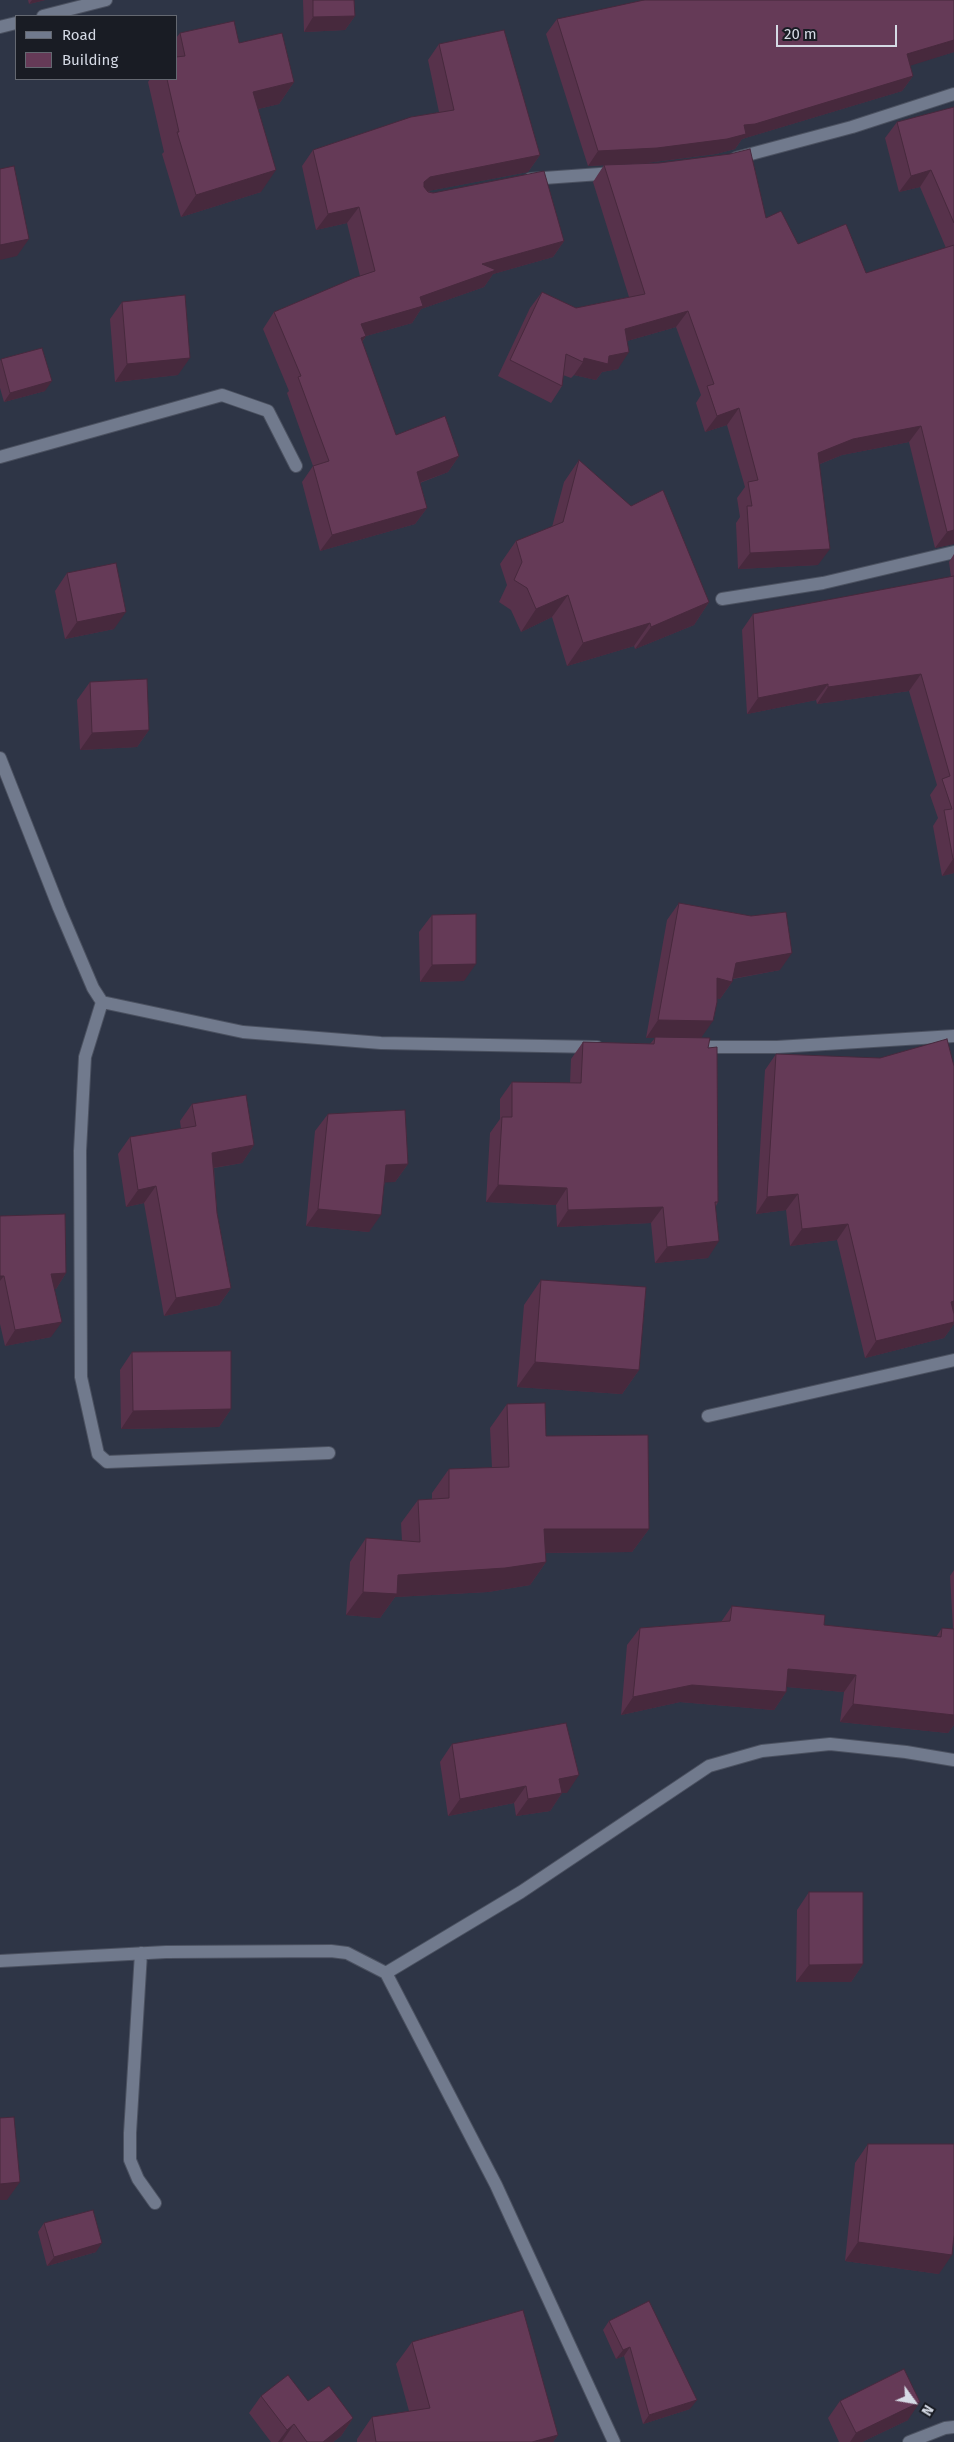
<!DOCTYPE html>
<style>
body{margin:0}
#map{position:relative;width:954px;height:2442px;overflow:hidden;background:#2e3546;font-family:"Fira Sans",sans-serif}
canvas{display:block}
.legend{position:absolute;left:15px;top:15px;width:162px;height:65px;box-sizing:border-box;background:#191c24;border:1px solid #646871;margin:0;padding:6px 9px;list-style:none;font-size:15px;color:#d5dae5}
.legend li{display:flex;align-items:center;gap:10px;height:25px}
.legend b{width:25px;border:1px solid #646871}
.north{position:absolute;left:889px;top:2377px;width:50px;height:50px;-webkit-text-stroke:4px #191c24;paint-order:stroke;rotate:122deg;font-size:14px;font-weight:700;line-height:20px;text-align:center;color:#d5dae5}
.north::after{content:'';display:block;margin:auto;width:18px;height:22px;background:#d5dae5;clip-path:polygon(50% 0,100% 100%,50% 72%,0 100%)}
.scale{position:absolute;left:776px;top:25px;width:121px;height:22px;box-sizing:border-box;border:2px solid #d5dae5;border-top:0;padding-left:6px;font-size:15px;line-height:18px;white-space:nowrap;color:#d5dae5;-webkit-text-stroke:4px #191c24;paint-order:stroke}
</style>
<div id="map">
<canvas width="954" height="2442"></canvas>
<ul class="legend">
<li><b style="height:6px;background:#717a8d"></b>Road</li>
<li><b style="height:14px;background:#653a57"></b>Building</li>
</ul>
<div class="north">N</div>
<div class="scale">20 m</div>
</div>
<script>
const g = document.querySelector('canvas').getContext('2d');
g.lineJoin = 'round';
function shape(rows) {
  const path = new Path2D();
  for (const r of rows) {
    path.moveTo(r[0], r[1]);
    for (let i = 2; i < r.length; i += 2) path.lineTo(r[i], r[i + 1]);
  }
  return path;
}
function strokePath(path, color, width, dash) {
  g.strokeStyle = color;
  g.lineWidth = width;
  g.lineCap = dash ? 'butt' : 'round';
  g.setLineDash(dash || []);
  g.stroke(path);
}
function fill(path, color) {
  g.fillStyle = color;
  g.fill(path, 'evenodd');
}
const minor = shape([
 [43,16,106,0],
 [0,27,16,23],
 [736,158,852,127,954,94],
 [530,179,614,173],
 [0,457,222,395,268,411,296,466],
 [722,599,823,583,954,552],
 [0,758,59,908,93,988,102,1002],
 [692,1047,777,1047,954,1036],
 [708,1416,954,1360],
 [329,1453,107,1462,98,1454,81,1377,80,1151,85,1057,102,1002,243,1032,381,1043,597,1047],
 [141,1953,130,2133,130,2160,138,2179,155,2203],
 [0,1961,166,1952,331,1951,347,1953,386,1973,496,2185,614,2442],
 [386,1973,521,1892,709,1766,762,1751,830,1744,906,1752,954,1760],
 [909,2442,945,2428,954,2427]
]);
const wall = shape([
 [28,0,45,0,29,4],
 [303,0,354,0,355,16,345,30,304,32],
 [954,0,954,52,910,65,913,76,902,91,742,139,735,149,716,154,646,163,588,166,546,34,557,19],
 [180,33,239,43,294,82,279,104,258,109,261,192,181,217,162,154,164,152,148,82,150,79,176,79,176,38],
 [439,44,540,155,528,172,428,191,564,241,553,257,493,274,484,287,421,309,412,323,366,336,362,342,396,435,459,456,448,472,420,483,427,508,415,524,320,551,302,482,313,466,287,393,289,391,263,329,274,312,360,276,347,223,316,230,302,166,313,150,439,112,428,60],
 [954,107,954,544,935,548,909,442,842,455,820,464,818,565,738,569,736,523,740,517,737,498,745,487,727,425,705,432,696,403,701,395,676,327,627,341,618,369,602,372,596,380,574,375,571,378,563,375,562,386,551,403,498,376,530,308,542,292,576,308,629,297,593,182,604,165,766,218,798,244,866,273,946,248,920,187,899,192,885,138,897,122],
 [122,302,178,375,115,382,110,319],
 [1,359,45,391,4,402,0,388,0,361],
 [579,460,709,602,694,625,635,649,634,646,567,666,552,617,521,632,511,610,499,602,507,585,500,564,516,541,552,527,564,482],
 [954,554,954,873,942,876,933,826,938,818,930,795,937,785,909,691,817,704,816,700,747,714,742,630,753,614,951,577,949,562],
 [67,573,114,629,65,639,55,591],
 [90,682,149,730,137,747,80,750,77,700],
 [679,903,780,970,733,979,732,982,720,999,717,998,701,1038,708,1048,718,1202,716,1206,708,1258,655,1263,651,1223,557,1227,556,1205,486,1202,490,1133,500,1119,500,1099,512,1082,570,1083,571,1059,583,1042,650,1044,655,1038,646,1038,667,920],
 [432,915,464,981,420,982,419,932],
 [776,1054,954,1066,954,1324,944,1338,865,1358,837,1240,790,1246,786,1210,756,1214,765,1070],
 [192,1104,254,1145,242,1163,214,1168,217,1213,231,1288,219,1305,164,1316,144,1203,126,1207,118,1154,130,1137,181,1129,180,1121],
 [328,1114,408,1164,395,1182,385,1182,369,1232,306,1226,315,1131],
 [0,1216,66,1273,56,1289,54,1289,51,1337,5,1346,0,1324],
 [541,1280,639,1370,622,1394,517,1387,524,1305],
 [132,1352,231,1409,219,1427,121,1429,120,1370],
 [507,1404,546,1436,649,1529,632,1552,546,1553,546,1562,530,1585,488,1592,395,1597,380,1618,346,1615,350,1562,366,1538,402,1541,401,1523,418,1500,432,1499,432,1493,449,1469,492,1468,490,1428],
 [954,1570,954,1725,948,1733,840,1722,844,1692,787,1687,786,1692,774,1710,680,1702,621,1715,627,1645,640,1628,721,1622,732,1606,824,1625,936,1637,942,1628,953,1629,950,1576],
 [452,1744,567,1793,562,1793,550,1811,516,1816,514,1803,448,1816,440,1762],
 [809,1892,863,1964,851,1982,796,1982,797,1910],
 [868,2144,939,2274,845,2261,855,2163],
 [44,2223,96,2252,47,2266,38,2232],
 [609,2321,690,2409,643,2424,624,2356,616,2359,603,2330],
 [412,2342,558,2435,553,2442,357,2442,357,2439,372,2417,409,2411,396,2364],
 [261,2396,308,2401,353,2418,341,2436,333,2442,271,2442,249,2413],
 [840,2401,908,2420,862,2442,839,2442,828,2418]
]);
const shadedWall = shape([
 [32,0,45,0,29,4],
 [355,16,345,30,304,32,313,17],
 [954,40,954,52,897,70,907,54],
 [913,76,902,91,742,139,735,149,716,154,646,163,588,166,598,151,744,125],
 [294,82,279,104,237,114,253,92],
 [540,155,528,172,418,193,424,182,430,177],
 [276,170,261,192,181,217,196,195],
 [931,170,920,187,899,192,911,176],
 [359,207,347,223,316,230,328,214],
 [29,239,17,256,0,260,0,245],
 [564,241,553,257,493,274,484,287,421,309,412,323,366,336,354,352,361,338,361,324,420,297,482,264],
 [688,311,676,327,613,345,625,329],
 [629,352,618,369,602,372,596,380,574,375,583,362,584,358,609,356],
 [190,358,178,375,115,382,127,364],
 [52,381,45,391,4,402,10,393],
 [739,408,727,425,705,432,717,416],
 [921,426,909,442,842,455,807,469,818,453,853,439],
 [459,456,448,472,405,488,417,472],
 [427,508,415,524,320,551,332,535],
 [954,530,954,544,935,548,947,532],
 [830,549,818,565,738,569,750,553],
 [568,595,552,617,521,632,536,609],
 [709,602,694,625,635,649,651,627],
 [126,612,114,629,65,639,77,622],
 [650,623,634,646,567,666,583,643],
 [921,674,909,691,817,704,828,687],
 [828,684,816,700,747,714,758,698],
 [149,730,137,747,80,750,92,733],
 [953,859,954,859,954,873,942,876],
 [792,953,780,970,725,980,732,982,720,999,704,996,717,978,736,963],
 [476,964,464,981,420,982,432,965],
 [658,1020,713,1021,701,1038,646,1038],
 [254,1145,242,1163,200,1170,212,1153],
 [408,1164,395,1182,374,1183,386,1165],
 [498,1185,567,1188,556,1205,486,1202],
 [156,1186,144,1203,126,1207,138,1190],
 [798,1194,786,1210,756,1214,767,1197],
 [663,1207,651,1223,557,1227,568,1210],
 [318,1209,381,1215,369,1232,306,1226],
 [848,1224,837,1240,790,1246,802,1229],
 [719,1241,708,1258,655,1263,667,1247],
 [66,1273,56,1289,40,1289,51,1274],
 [0,1276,4,1276,0,1281],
 [231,1288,219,1305,164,1316,176,1298],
 [954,1301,954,1316,951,1302],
 [62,1322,51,1337,5,1346,15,1330],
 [954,1322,954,1324,944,1338,865,1358,876,1341],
 [535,1362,639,1370,622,1394,517,1387],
 [231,1409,219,1427,121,1429,133,1411],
 [544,1529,649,1529,632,1552,528,1553],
 [546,1562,530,1585,488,1592,395,1597,380,1618,346,1615,363,1592,398,1575],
 [788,1669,856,1675,844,1692,776,1686],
 [692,1685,786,1692,774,1710,680,1702,621,1715,633,1697],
 [853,1704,954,1715,954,1725,948,1733,840,1722],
 [579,1775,567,1793,562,1793,550,1811,516,1816,528,1799,559,1779],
 [526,1786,514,1803,448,1816,460,1799],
 [863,1964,851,1982,796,1982,809,1965],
 [20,2182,7,2200,0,2200,0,2184],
 [858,2242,952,2255,939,2274,845,2261],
 [102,2243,96,2252,47,2266,54,2257],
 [630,2347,624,2356,616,2359,623,2350],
 [697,2400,690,2409,643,2424,649,2415],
 [920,2402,908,2420,862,2442,850,2442,856,2433],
 [353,2418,341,2436,333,2442,323,2442],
 [294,2424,282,2442,278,2442,287,2430],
 [558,2435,553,2442,532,2442]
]);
const building = shape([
 [313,0,354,0,355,16,313,17,313,0],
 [644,0,954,0,954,40,907,54,913,76,755,124,744,125,746,134,727,139,657,148,598,151,557,19,644,0],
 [234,21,239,43,282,33,294,82,253,92,276,170,196,195,177,132,179,132,167,79,176,79,176,57,185,56,180,33,234,21],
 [504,30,540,155,430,177,424,182,424,187,428,192,433,193,544,171,564,241,482,264,496,270,420,297,423,306,361,324,366,336,361,338,396,435,445,416,459,456,417,472,427,508,332,535,313,466,329,461,298,377,301,376,274,312,354,278,375,271,359,207,328,214,313,150,411,117,454,110,439,44,504,30],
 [954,107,954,223,931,170,911,176,897,122,954,107],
 [750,149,766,218,781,211,798,244,846,224,866,273,954,245,954,530,947,532,921,426,853,439,818,453,830,549,750,553,747,506,752,506,748,482,758,480,739,408,717,416,707,386,714,384,688,311,625,329,629,352,609,356,608,364,584,358,583,362,566,354,562,386,510,360,542,292,576,308,645,294,604,165,659,163,730,154,750,149],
 [14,166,29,239,0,245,0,169,14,166],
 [185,295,190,358,127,364,122,302,185,295],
 [42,348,52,381,10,393,1,359,42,348],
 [579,460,631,506,663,490,709,602,651,627,650,623,583,643,568,595,536,609,527,588,514,580,522,562,516,541,563,522,579,460],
 [116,563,126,612,77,622,67,573,116,563],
 [954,576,954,859,953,859,944,810,952,809,942,779,950,776,921,674,828,687,828,684,758,698,753,614,954,576],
 [147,679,149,730,92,733,90,682,147,679],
 [679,903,751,916,786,912,792,953,736,963,732,982,717,978,717,1002,713,1021,658,1020,679,903],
 [476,914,476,964,432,965,432,915,476,914],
 [655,1037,710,1038,708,1048,717,1047,718,1202,715,1202,719,1241,667,1247,663,1207,568,1210,567,1188,498,1185,502,1117,512,1117,512,1082,581,1083,583,1042,654,1044,655,1037],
 [947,1039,954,1066,954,1301,951,1302,954,1314,954,1322,876,1341,848,1224,802,1229,798,1194,767,1197,776,1054,880,1058,947,1039],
 [246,1095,254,1145,212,1153,217,1213,231,1288,176,1298,156,1186,138,1190,130,1137,196,1126,192,1104,246,1095],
 [405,1110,408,1164,386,1165,381,1215,318,1209,328,1114,405,1110],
 [65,1214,66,1273,51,1274,62,1322,15,1330,4,1276,0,1276,0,1216,65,1214],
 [541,1280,646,1287,639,1370,535,1362,541,1280],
 [231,1351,231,1409,133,1411,132,1352,231,1351],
 [545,1403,546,1436,648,1435,649,1529,544,1529,546,1562,505,1568,398,1575,397,1594,363,1592,366,1538,420,1542,418,1500,449,1498,449,1469,509,1467,507,1404,545,1403],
 [732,1606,825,1615,824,1625,941,1637,942,1628,954,1629,954,1715,853,1704,856,1675,788,1669,786,1692,692,1685,633,1697,640,1628,730,1621,732,1606],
 [566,1723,579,1775,559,1779,562,1793,528,1799,526,1786,460,1799,452,1744,566,1723],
 [809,1892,863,1892,863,1964,809,1965,809,1892],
 [14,2117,20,2182,0,2184,0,2118,14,2117],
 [868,2144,954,2144,954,2235,952,2255,858,2242,868,2144],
 [93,2210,102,2243,54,2257,44,2223,93,2210],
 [649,2301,697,2400,649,2415,630,2347,623,2350,609,2321,649,2301],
 [523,2310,558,2435,532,2442,376,2442,372,2417,430,2408,412,2342,523,2310],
 [904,2369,920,2402,856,2433,840,2401,904,2369],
 [288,2375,308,2401,329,2386,353,2418,323,2442,307,2442,294,2424,287,2430,261,2396,288,2375]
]);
strokePath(minor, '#4b5160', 14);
strokePath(minor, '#717a8d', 12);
fill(wall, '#57324b');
fill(shadedWall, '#47293d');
fill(building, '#653a57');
strokePath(building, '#47293d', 1);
</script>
